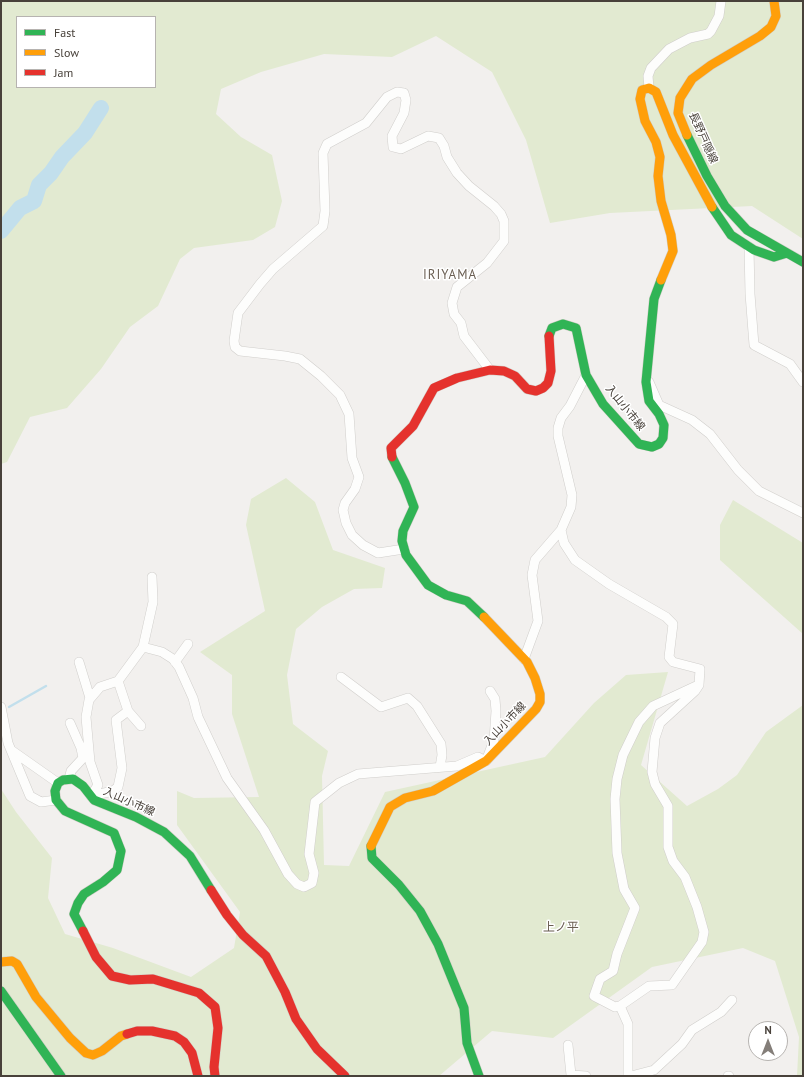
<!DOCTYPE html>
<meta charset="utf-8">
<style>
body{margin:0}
#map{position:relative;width:804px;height:1077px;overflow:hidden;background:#f2f0ee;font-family:"PT Sans",sans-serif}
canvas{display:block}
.frame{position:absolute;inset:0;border:2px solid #48413a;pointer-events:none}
.legend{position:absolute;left:16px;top:16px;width:140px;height:72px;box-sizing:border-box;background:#fff;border:1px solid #b6b3b0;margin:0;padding:5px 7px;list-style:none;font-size:12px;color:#48413a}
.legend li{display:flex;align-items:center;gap:8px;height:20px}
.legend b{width:20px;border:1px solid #b6b3b0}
.north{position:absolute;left:748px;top:1021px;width:40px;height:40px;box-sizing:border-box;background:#fff;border:1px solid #b6b3b0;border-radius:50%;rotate:0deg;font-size:11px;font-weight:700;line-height:16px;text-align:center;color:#48413a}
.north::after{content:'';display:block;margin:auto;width:14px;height:18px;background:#847e79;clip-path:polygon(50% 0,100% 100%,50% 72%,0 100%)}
</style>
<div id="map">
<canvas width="804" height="1077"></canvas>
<div class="frame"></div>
<ul class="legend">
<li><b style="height:5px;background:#30b455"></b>Fast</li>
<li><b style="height:5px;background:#ff9f0a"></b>Slow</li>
<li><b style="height:5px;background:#e5322d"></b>Jam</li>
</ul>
<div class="north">N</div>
</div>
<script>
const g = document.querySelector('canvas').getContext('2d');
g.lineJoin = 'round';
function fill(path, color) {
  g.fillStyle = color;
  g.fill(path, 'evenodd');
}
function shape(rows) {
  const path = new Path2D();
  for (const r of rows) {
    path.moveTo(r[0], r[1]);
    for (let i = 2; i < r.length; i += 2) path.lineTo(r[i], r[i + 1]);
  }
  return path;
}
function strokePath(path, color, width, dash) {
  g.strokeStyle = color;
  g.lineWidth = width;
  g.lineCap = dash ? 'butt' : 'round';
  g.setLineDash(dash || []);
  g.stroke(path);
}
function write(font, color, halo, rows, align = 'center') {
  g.font = font + ' "PT Sans","Noto Sans JP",sans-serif';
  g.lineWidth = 3;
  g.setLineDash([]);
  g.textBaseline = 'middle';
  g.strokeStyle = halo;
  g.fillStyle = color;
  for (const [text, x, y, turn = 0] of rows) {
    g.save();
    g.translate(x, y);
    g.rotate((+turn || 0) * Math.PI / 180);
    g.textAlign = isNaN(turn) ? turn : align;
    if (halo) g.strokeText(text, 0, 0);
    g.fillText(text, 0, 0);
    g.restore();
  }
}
const green = shape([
 [1,1,803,1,803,239,752,206,610,213,550,223,526,140,492,72,436,36,392,57,324,54,261,72,221,89,216,114,241,137,272,155,282,201,275,227,253,240,194,248,180,259,158,306,130,327,101,369,67,408,30,417,7,462,1,464],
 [17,17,155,17,155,87,17,87],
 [286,478,315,502,333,550,385,568,382,588,354,589,322,607,296,629,287,675,293,724,328,751,322,776,324,865,349,866,385,792,545,757,594,703,626,675,668,672,641,765,687,806,718,789,737,775,766,732,803,705,803,1076,797,1076,799,1037,775,961,743,948,652,967,553,1038,492,1031,439,1076,1,1076,1,789,16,812,52,858,48,898,65,934,113,948,191,977,234,948,240,912,177,825,177,791,194,798,259,797,232,714,232,675,200,652,265,611,246,525,251,499],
 [733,500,803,543,803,634,720,560,720,525]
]);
const stream = shape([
 [9,707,46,686]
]);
const river = shape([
 [1,231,20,208,34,201,39,185,51,173,62,157,85,133,101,108]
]);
const street = shape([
 [649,88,648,76,651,68,669,49,690,38,708,34,711,31,719,16,721,1],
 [749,247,750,294,754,345,790,364,803,382],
 [649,382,659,405,692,420,710,434,738,470,759,491,803,513],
 [561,530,564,543,575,560,609,584,666,617,673,624,669,657,673,662,700,669,699,685,695,691,660,723,655,738,652,772,655,784,668,806,668,847,673,861,685,877,697,907,704,932,702,942,672,985,649,986,620,1006,628,1024,628,1076],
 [404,549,378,553,363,545,352,535,346,523,343,510,345,503,355,489,359,477,352,458,349,414,340,395,321,376,300,359,285,356,240,351,235,347,234,341,238,313,260,284,273,269,323,226,325,211,323,153,327,144,366,123,387,97,397,92,404,93,406,100,404,113,392,136,393,147,401,149,428,136,439,138,444,146,447,157,457,173,469,186,494,206,501,214,504,221,504,241,487,263,457,287,452,303,454,314,461,323,464,336,490,370],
 [143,647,153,602,152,577],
 [524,659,538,621,532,575,535,560,561,530,571,507,572,495,558,436,558,428,561,418,570,406,586,375],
 [79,662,90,698],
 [175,662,188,644],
 [341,677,381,707,408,698,417,706,441,744,442,755,440,767],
 [1,707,8,743,30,796,41,802,56,800],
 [128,711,141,726],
 [11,750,58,783],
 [69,779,71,771,83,758,81,748,70,723],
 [91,796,98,785,90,762,86,717,89,700,100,687,118,681,143,647,162,652,173,659,179,667,193,698,198,717,227,778,264,830,288,874,297,884,304,887,312,883,314,873,309,854,315,802,339,783,358,774,457,766,478,757,486,761,494,740,496,711,495,699,490,691],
 [91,796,113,791,118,787,122,768,116,720,128,711,118,681],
 [620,1006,615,1007,594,996,600,979,613,971,617,954,635,908,624,889,617,853,615,799,617,779,623,755,639,722,653,706,696,686],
 [568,1045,571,1075,586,1076],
 [631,1076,654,1070,682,1044,692,1030,721,1012,732,1000],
 [728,1076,729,1076]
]);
const fast = shape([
 [687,135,707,176,725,206,747,230,803,262],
 [712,207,731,235,754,250,774,257,787,253],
 [549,336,552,328,563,324,576,328,586,375,603,404,639,444,652,447,659,444,663,438,664,425,659,414,649,401,646,382,654,299,661,280],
 [392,457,405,483,414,507,403,531,402,541,406,555,428,585,446,595,467,601,484,617],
 [371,846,372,858,399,885,420,911,438,944,464,1008,467,1043,479,1076],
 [83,931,74,914,78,903,84,894,103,882,117,870,121,851,114,833,65,811,56,800,55,791,58,783,63,780,73,779,83,786,94,800,136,817,164,832,190,856,211,890],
 [1,991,61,1076]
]);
const slow = shape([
 [687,135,678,113,680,98,692,79,711,65,760,36,771,27,776,16,774,1],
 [661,280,673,251,671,235,661,201,658,176,660,157,656,142,645,121,640,99,642,90,649,88,656,92,673,135,712,207],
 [371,846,390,807,405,798,433,791,486,761,536,709,540,702,540,694,535,678,527,662,484,617],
 [1,962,12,961,17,964,36,997,70,1038,86,1053,93,1055,102,1051,121,1036,127,1034]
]);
const jam = shape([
 [392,457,391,448,413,426,434,388,457,378,490,370,504,371,515,376,527,389,536,391,543,388,548,383,551,371,549,336],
 [211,890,227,915,243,935,266,956,285,992,296,1019,317,1049,345,1076],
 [83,931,96,957,112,976,130,980,153,979,199,993,215,1007,218,1028,214,1067,215,1076],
 [127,1034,137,1031,152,1031,175,1036,184,1042,192,1053,198,1076]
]);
const streetNames = [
 ["長野戸隠線",703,138,66],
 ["入山小市線",625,408,51],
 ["入山小市線",505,724,-46],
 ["入山小市線",129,802,24]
];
const neighbourhoodNames = [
 ["上ノ平",561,928]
];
const quarterNames = [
 ["IRIYAMA",450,275]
];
fill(green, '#e2ead1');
strokePath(stream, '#c2dfec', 2.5);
strokePath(river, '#c2dfec', 16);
strokePath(street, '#d0cecb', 10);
strokePath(fast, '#d0ccc5', 10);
strokePath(slow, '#d0ccc5', 10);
strokePath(jam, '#d0ccc5', 10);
strokePath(street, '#fdfdfc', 9);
strokePath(fast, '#30b455', 9);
strokePath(slow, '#ff9f0a', 9);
strokePath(jam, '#e5322d', 9);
write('11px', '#48413a', '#fff', streetNames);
write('12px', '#6a5e52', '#fff', neighbourhoodNames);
g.letterSpacing = '1px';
write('13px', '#6a5e52', '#fff', quarterNames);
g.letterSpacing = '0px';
</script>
